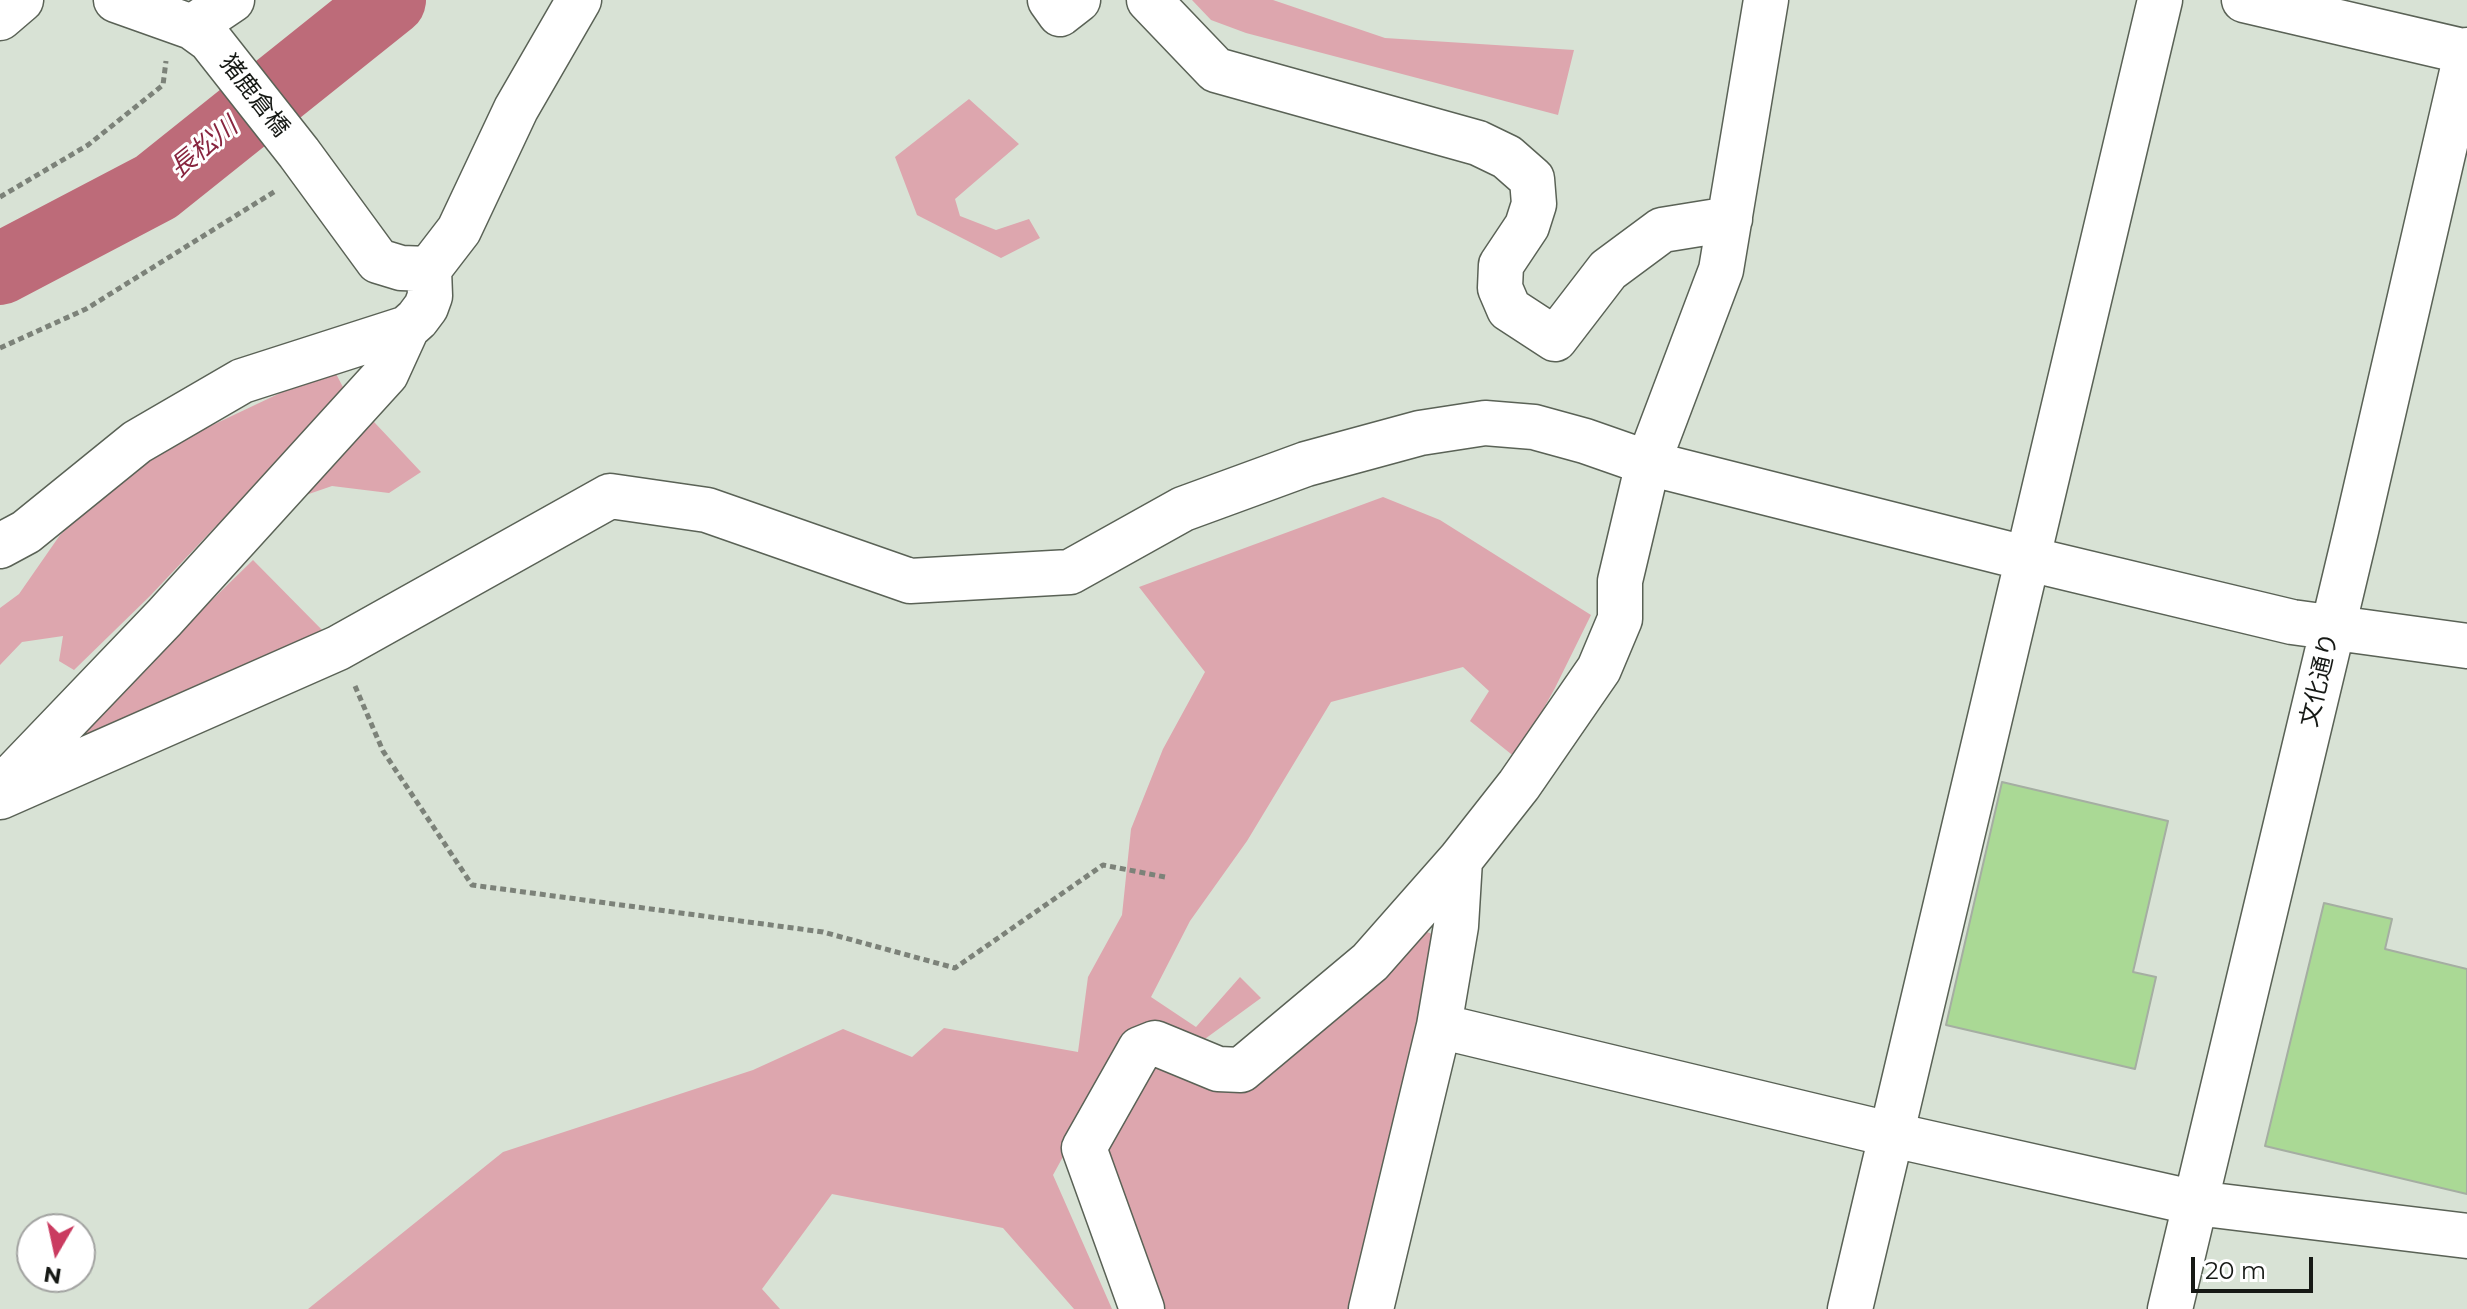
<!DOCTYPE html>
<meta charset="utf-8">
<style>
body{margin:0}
#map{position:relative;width:2467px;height:1309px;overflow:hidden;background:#d8e2d5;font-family:Montserrat,sans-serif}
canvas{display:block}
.north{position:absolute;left:16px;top:1213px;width:80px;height:80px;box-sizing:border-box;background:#fff;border:2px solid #a2a3a1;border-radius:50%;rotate:189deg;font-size:22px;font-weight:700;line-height:32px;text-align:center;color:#161915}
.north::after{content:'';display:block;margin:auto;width:28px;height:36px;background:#ca3b60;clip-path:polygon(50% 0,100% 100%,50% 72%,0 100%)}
.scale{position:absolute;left:2191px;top:1257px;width:122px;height:36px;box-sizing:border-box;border:4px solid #161915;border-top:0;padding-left:10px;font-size:24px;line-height:28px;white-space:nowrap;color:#161915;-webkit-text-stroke:6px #fff;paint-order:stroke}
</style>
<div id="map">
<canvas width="2467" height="1309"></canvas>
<div class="north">N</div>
<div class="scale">20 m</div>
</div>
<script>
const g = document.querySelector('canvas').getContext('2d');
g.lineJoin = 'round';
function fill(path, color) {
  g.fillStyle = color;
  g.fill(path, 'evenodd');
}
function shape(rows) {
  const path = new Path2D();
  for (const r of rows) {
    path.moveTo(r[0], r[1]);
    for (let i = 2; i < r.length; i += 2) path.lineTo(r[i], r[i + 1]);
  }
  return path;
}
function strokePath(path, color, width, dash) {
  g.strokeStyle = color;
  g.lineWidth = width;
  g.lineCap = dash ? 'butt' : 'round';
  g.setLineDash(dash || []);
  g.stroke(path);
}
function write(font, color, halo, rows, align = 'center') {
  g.font = font + ' Montserrat,"Noto Sans JP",sans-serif';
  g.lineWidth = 6;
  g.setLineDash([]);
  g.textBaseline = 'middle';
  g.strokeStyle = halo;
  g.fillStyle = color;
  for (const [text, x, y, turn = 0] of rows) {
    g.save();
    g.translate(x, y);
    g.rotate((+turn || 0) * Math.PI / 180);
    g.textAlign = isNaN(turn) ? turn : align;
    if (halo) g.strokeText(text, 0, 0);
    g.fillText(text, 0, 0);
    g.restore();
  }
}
const green = shape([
 [1192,0,1273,0,1385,38,1574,50,1558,115,1246,33,1211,20],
 [969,99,1019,144,955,199,960,216,996,230,1029,219,1040,238,1001,258,917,215,895,157],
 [333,368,345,391,421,472,389,493,332,486,216,526,150,596,74,670,59,661,63,636,22,642,0,665,0,608,19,594,60,535,143,458],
 [1383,497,1440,520,1591,615,1555,688,1516,758,1470,721,1489,691,1463,667,1331,702,1247,841,1190,921,1151,997,1196,1027,1240,977,1261,998,1198,1044,1126,1042,1053,1175,1112,1309,1074,1309,1003,1228,832,1194,762,1289,780,1309,308,1309,503,1152,753,1070,843,1029,912,1057,944,1028,1078,1052,1088,977,1122,915,1131,829,1163,749,1205,672,1139,587],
 [253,560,326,634,50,758],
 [1419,929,1440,937,1353,1309,1162,1309,1100,1139,1145,1063,1219,1087]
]);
const river = shape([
 [0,269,156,187,390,0]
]);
const building = shape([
 [2002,782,2168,821,2133,972,2156,977,2135,1069,1946,1025,2002,782],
 [2324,903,2392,919,2385,949,2467,969,2467,1194,2265,1146,2324,903]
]);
const path = shape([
 [0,197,88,145,163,85,166,61],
 [0,348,86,309,277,190],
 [355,686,383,751,472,885,823,932,955,968,1103,865,1165,877]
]);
const minor = shape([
 [116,0,192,27,210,40,299,153,378,261,401,268,429,269],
 [1050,0,1060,14,1078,0],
 [1149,0,1216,70,1478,143,1507,157,1532,179,1534,204,1527,226,1501,265,1500,288,1509,309,1555,339,1608,270,1662,230,1730,219],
 [2244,0,2467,52],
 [0,18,21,0],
 [192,27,232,0],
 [0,546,26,532,137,442,242,381,407,328,417,319,426,307,430,296,429,269,459,230,516,109,579,0],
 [3,786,164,618,386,374,407,328],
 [0,797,338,648,610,496,707,510,910,581,1070,572,1183,509,1306,464,1420,433,1485,423,1534,427,1585,441,1648,463,2029,559,2292,622,2467,646],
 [1439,1026,1456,926,1460,860,1519,785,1599,669,1620,619,1620,581,1648,463,1721,270,1766,0],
 [1142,1309,1084,1148,1140,1049,1155,1043,1218,1069,1241,1070,1370,962,1460,860],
 [1371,1309,1439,1026,1893,1135,2196,1203,2467,1236],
 [1850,1309,2160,0],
 [2170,1309,2356,531,2467,50]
]);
const streetNames = [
 ["猪鹿倉橋",254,96,52],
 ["文化通り",2320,680,-77]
];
const waterNames = [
 ["長松川",204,148,-39]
];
fill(green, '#dda6ae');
strokePath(river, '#bd6b79', 72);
fill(building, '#aad995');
strokePath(building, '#a5aea2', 2);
strokePath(minor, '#5a6256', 47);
strokePath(path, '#7c8279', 5, [6, 4]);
strokePath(minor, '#fff', 44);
write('24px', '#161915', '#fff', streetNames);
write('italic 26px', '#88253f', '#fff', waterNames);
</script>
